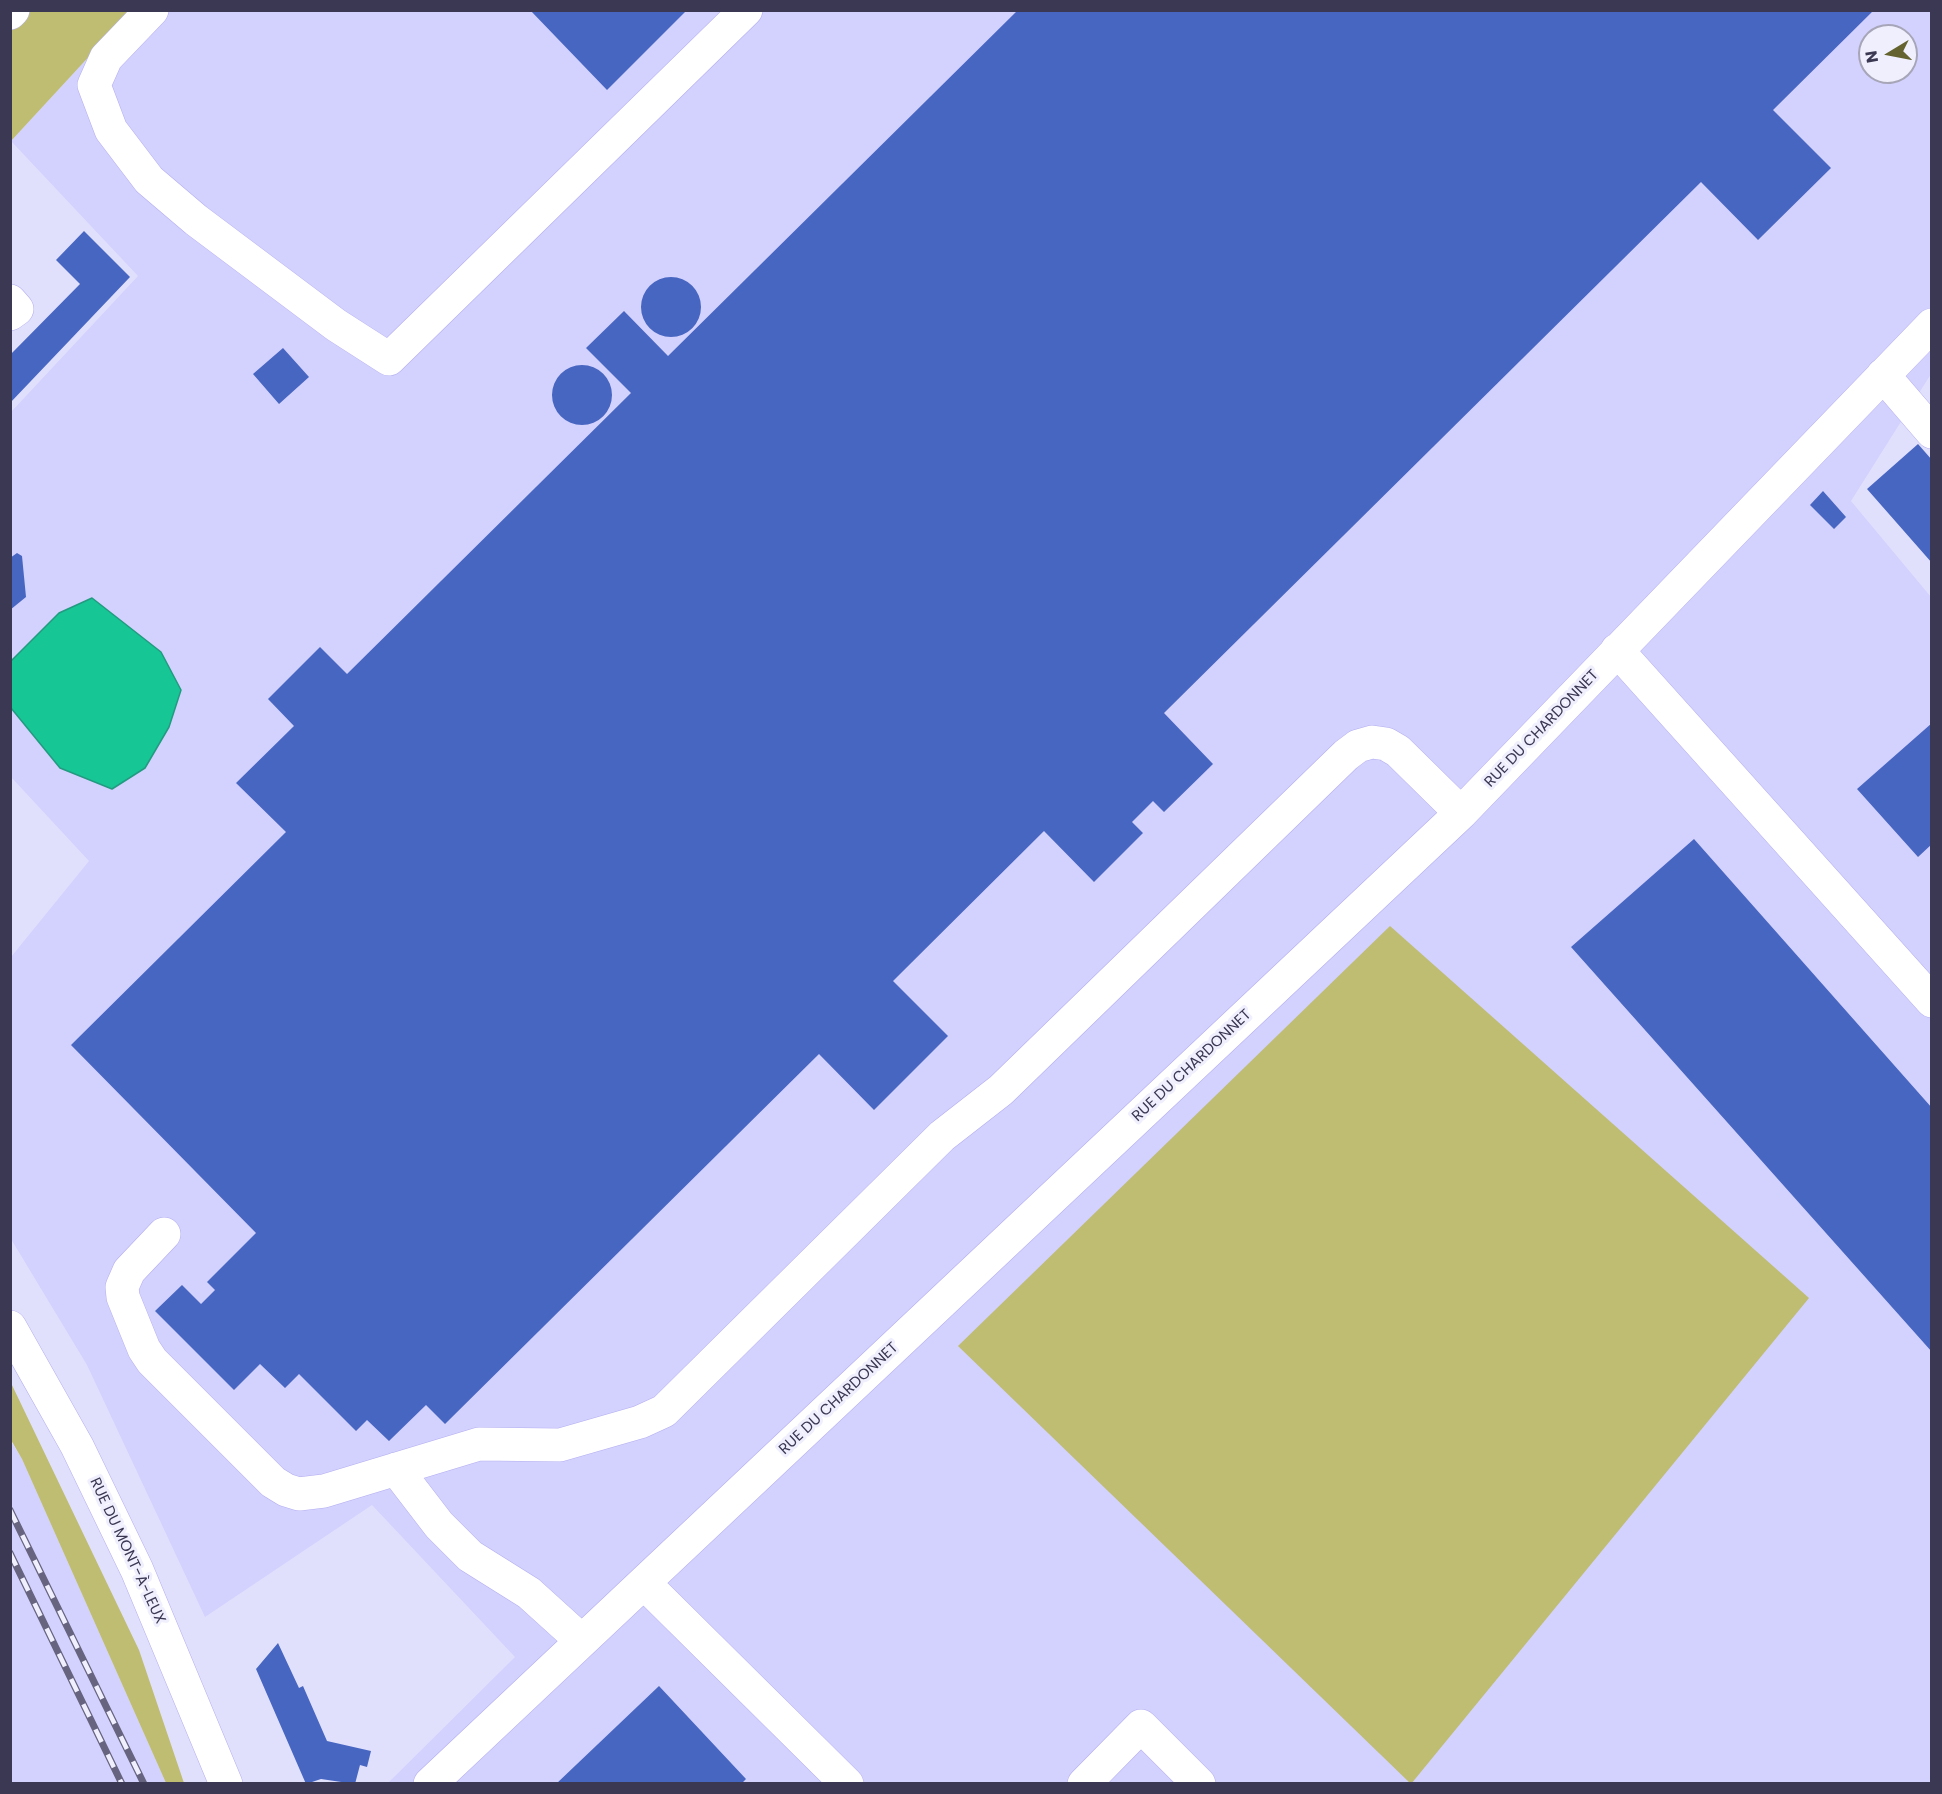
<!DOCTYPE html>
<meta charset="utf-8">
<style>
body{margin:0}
#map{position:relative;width:1942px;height:1794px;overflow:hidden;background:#e1e0fc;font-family:Poppins,sans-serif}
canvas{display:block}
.frame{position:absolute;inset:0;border:12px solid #3a3853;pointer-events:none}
.north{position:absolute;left:1858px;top:24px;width:60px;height:60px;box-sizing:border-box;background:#efeffd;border:2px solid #a7a6b9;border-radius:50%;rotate:260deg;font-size:16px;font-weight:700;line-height:24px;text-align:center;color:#3a3853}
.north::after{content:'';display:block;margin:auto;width:21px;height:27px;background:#64632f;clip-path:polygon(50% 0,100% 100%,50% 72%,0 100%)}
</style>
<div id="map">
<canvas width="1942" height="1794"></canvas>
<div class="frame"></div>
<div class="north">N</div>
</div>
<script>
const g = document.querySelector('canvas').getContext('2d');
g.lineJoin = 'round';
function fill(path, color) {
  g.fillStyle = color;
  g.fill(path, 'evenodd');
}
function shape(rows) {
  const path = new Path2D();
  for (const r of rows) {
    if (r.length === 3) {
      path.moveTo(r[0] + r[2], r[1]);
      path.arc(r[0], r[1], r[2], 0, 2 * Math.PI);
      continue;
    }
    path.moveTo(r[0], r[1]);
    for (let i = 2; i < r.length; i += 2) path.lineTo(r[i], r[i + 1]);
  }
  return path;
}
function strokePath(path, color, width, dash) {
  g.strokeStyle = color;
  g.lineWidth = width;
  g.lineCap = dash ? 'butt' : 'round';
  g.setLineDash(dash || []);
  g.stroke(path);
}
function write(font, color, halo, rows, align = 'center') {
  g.font = font + ' Poppins,sans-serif';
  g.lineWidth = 6;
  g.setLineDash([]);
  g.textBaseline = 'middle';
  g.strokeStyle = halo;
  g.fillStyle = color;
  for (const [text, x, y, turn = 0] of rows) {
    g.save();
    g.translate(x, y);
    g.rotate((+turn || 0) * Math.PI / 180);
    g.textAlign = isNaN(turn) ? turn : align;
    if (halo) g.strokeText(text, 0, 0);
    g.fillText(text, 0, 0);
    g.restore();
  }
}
const built = shape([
 [131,11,1931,11,1931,374,1851,501,1931,597,1931,1783,388,1783,515,1657,372,1505,205,1617,87,1365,11,1239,11,957,89,861,11,777,11,412,138,276,11,141],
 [1870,36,1906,36,1906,72,1870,72],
 [10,1440,22,1459,166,1783,11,1783]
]);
const green = shape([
 [11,11,131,11,11,141],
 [1390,926,1809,1298,1411,1784,958,1346],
 [11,1383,139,1650,184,1783,166,1783,22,1459,11,1440]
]);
const water = shape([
 [92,598,161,652,181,690,169,727,145,768,112,789,60,768,11,708,11,661,59,613,92,598]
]);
const building = shape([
 [530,10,687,10,607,90],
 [1018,10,1874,10,1773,110,1831,168,1758,240,1701,182,1164,713,1213,764,1164,812,1153,801,1132,822,1143,833,1094,882,1044,831,893,981,948,1036,874,1110,819,1054,445,1424,426,1405,389,1441,367,1420,356,1431,299,1374,285,1388,260,1364,234,1390,155,1311,182,1285,201,1304,215,1290,207,1282,256,1233,71,1045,286,832,236,783,294,726,268,699,320,647,347,674,631,393,586,348,624,311,668,356],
 [84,231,130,277,10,403,10,355,80,284,56,260],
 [671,307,30],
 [283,348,309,377,279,404,253,374],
 [582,395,30],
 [1918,444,1932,460,1932,563,1867,489],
 [1823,491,1846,517,1834,529,1810,505],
 [17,553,22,556,26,597,10,610,10,558],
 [1932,723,1932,844,1918,857,1857,789],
 [1694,839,1932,1108,1932,1352,1571,947],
 [278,1643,299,1688,303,1686,327,1741,371,1751,367,1767,360,1765,355,1784,321,1779,306,1784,256,1669],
 [659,1686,746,1779,741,1784,556,1784]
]);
const minor = shape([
 [152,10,106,58,94,85,111,130,149,180,196,220,336,325,389,359,746,10],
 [10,301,17,309,10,314],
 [1883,375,1932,432],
 [1617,650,1932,1001],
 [164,1234,129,1271,122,1287,123,1297,144,1349,152,1361,273,1482,286,1490,299,1494,324,1491,479,1444,560,1445,640,1422,664,1411,942,1136,1001,1090,1346,755,1358,746,1372,742,1386,744,1398,751,1461,813],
 [10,1327,77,1446,137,1570,226,1784],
 [396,1469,439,1525,470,1556,529,1593,582,1641],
 [644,1583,847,1784],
 [430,1784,1461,813,1932,325],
 [1084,1784,1141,1726,1199,1784]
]);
const major = shape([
 [10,13,13,10]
]);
const rail = shape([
 [10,1510,144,1784],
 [10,1553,122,1784]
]);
const streetNames = [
 ["RUE DU CHARDONNET",1542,729,-46],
 ["RUE DU CHARDONNET",1192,1066,-43],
 ["RUE DU CHARDONNET",839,1399,-43],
 ["RUE DU MONT-À-LEUX",127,1551,65]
];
fill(built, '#d3d1fe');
fill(green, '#bfbd71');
fill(water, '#17c695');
strokePath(water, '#229b81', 1.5);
fill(building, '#4766c2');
strokePath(minor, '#b3aef0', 34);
strokePath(major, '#b3aef0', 34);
strokePath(minor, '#fff', 33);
strokePath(major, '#fff', 33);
strokePath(rail, '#66647f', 7);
strokePath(rail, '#efeffd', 4.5, [14]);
write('15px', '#3a3853', '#efeffd', streetNames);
</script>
